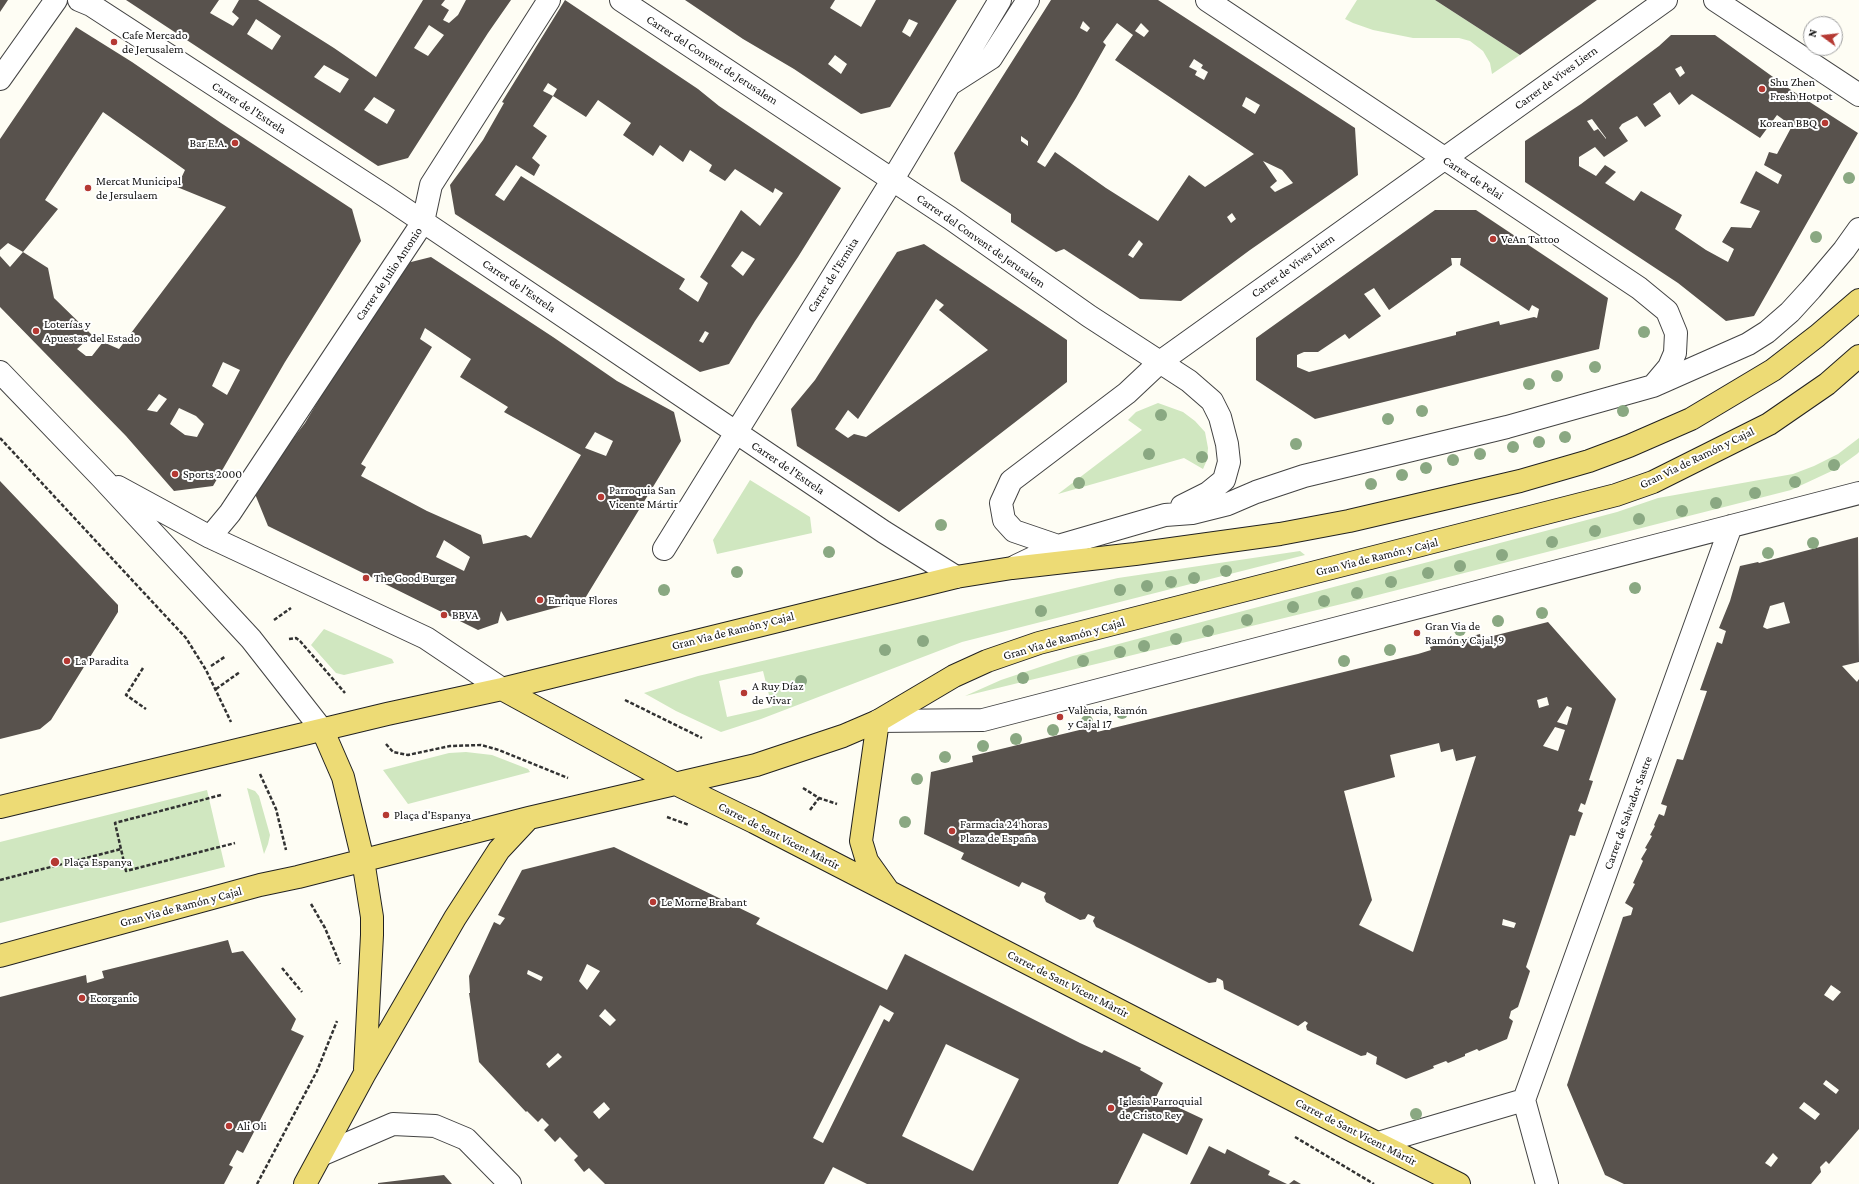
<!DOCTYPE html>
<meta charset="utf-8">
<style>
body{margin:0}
#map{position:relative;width:1859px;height:1184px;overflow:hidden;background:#fefdf4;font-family:"Crimson Pro",serif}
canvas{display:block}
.north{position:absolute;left:1803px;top:16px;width:40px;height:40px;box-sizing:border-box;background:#fff;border:1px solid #9f9f9f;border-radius:50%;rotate:285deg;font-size:11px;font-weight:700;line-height:16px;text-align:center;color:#101010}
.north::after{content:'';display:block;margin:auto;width:14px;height:18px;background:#b53933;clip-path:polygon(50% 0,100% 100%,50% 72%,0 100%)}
</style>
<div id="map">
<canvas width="1859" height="1184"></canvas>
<div class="north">N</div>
</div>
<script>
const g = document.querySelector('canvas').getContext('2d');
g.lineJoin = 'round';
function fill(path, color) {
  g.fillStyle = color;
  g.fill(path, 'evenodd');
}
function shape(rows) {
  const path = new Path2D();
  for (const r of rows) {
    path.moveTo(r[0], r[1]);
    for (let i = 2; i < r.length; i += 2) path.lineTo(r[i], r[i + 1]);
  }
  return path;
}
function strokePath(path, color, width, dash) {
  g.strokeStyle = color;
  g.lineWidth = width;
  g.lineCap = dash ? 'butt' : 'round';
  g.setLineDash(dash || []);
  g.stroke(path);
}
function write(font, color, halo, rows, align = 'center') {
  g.font = font + ' "Crimson Pro",serif';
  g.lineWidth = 4;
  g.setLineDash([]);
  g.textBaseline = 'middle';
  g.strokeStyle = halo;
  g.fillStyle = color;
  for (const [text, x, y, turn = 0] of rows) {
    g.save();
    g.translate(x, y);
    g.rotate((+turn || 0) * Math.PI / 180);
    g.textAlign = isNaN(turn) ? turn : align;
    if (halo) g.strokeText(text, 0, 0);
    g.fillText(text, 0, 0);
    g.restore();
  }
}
const green = shape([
 [1357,0,1435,0,1520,55,1492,74,1490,63,1483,51,1470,41,1459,38,1413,38,1373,30,1353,23,1345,19],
 [1158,403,1183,412,1195,421,1205,432,1208,448,1207,460,1203,469,1184,458,1058,494,1142,430,1128,420,1136,412],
 [1859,438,1859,452,1857,454,1836,469,1791,490,1358,600,965,696,1001,680,1073,656,1617,512,1658,498,1793,474,1814,466,1838,454],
 [750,480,810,517,812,533,717,554,713,540],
 [1300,551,1305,555,962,642,761,719,721,732,676,711,644,693,698,676,1118,578],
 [763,671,772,707,727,717,719,681],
 [324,629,392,659,394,663,344,675,336,673,311,645],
 [466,752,492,755,528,769,530,772,408,804,383,770,449,753],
 [247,788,255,791,259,796,270,835,268,844,264,854],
 [207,790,225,867,0,923,0,842]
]);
const building = shape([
 [0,0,8,0,0,12],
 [126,0,219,0,210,13,233,26,239,18,232,12,239,0,258,0,334,48,376,77,423,0,445,0,441,5,449,10,443,20,449,23,458,15,466,0,511,0,488,33,408,158,378,166],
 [256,19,281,36,272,50,247,34],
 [429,25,444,35,428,56,414,48],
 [324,65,349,79,340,93,314,77],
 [374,97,395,110,387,124,364,110],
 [565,0,698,89,719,106,841,188,798,257,755,321,729,364,700,372,455,214,450,185,483,140,504,103,502,102],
 [548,83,557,89,553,96,586,117,598,100,631,123,623,135,653,156,660,145,683,162,690,150,712,165,709,171,725,181,735,169,773,193,775,188,783,193,760,226,741,210,700,277,708,283,698,302,679,289,685,279,521,176,504,201,495,195,516,165,534,176,540,165,532,158,547,136,533,126,553,96,543,91],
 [742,251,755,259,743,276,731,266],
 [705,331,709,333,703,343,699,341],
 [685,0,835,0,830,8,861,27,876,0,957,0,890,107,861,114,794,69,743,39],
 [909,19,918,23,910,37,902,32],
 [835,55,847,64,841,74,828,64],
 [1051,0,1158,0,1355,128,1358,175,1250,250,1181,301,1140,299,1064,249,1056,252,1011,222,1011,214,961,181,954,153],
 [1083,21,1090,28,1087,32,1080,28],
 [1117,23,1133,35,1115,60,1254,154,1205,187,1189,175,1158,221,1106,188,1055,152,1045,167,1037,162,1076,98,1106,45,1103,42],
 [1141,23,1149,31,1144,37,1135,31],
 [1194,59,1203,65,1201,68,1208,72,1204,80,1195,75,1197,71,1189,67],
 [1246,97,1260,105,1255,114,1242,106],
 [1021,136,1028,141,1028,146,1021,141],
 [1263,161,1282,170,1293,183,1275,192,1270,187,1277,181],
 [1232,213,1236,219,1231,223,1227,217],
 [1139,240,1143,244,1133,258,1128,255],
 [1435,0,1597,0,1520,55],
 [76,27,132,62,221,123,352,209,361,241,285,362,213,486,174,491,126,436,0,307,0,256,10,267,23,252,8,243,0,250,0,139],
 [103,112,185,170,177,187,226,207,119,349,103,342,92,356,86,356,77,349,92,335,54,298,48,268,23,252,58,209,45,200],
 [223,362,240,370,227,395,212,386],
 [159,394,167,399,157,412,147,410],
 [179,408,196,416,204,424,197,437,185,435,170,424],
 [1671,35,1715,35,1791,90,1858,133,1754,316,1726,321,1678,283,1525,182,1525,141,1581,104,1659,46],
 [1681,66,1685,73,1680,77,1675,69],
 [1670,92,1679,105,1692,94,1760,138,1777,115,1792,126,1777,154,1769,152,1764,165,1782,175,1778,184,1756,171,1740,203,1760,211,1751,228,1731,227,1722,242,1734,249,1728,262,1706,250,1675,229,1682,215,1641,191,1634,201,1605,183,1616,172,1605,165,1596,176,1579,166,1579,157,1595,147,1604,157,1628,141,1619,128,1622,124,1637,116,1645,127,1661,116,1653,104],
 [1592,119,1606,138,1606,139,1598,129,1594,131,1587,121],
 [1435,210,1476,210,1608,298,1599,349,1315,419,1256,380,1256,338],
 [1451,258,1461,258,1460,265,1529,311,1532,305,1539,309,1537,318,1534,317,1500,325,1499,321,1456,332,1456,335,1309,372,1297,367,1297,355,1304,352,1318,352,1345,334,1349,339,1381,316,1364,294,1374,288,1389,310,1452,265],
 [924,244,1067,340,1067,382,899,512,797,446,791,409,815,380,897,252],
 [936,299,944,305,939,310,988,350,866,437,854,434,848,438,835,429,848,410,858,419],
 [431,257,553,337,617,381,674,412,681,441,584,600,507,621,501,611,498,623,478,630,268,526,255,494,259,483,305,423,399,265],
 [425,328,471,359,460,377,508,407,504,412,581,455,531,538,526,535,483,544,481,535,427,511,361,476,366,467,361,464,432,347,420,339],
 [595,432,613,441,606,456,585,448],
 [444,540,470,557,464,571,436,557],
 [0,481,118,605,118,612,51,720,40,729,0,739],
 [1858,537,1859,662,1842,666,1857,682,1859,679,1859,1129,1829,1164,1826,1161,1820,1167,1821,1172,1811,1184,1624,1184,1605,1175,1567,1085,1623,917,1631,915,1633,908,1625,903,1635,884,1633,883,1643,861,1641,859,1647,849,1645,848,1652,836,1650,835,1655,826,1654,825,1659,814,1664,816,1665,813,1667,806,1661,804,1677,759,1683,760,1707,691,1700,690,1717,642,1722,644,1725,634,1726,631,1719,628,1730,601,1740,566,1758,562,1759,563],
 [1784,602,1790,623,1767,629,1763,627,1770,606],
 [1831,985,1841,992,1833,1001,1824,995],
 [1826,1080,1839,1090,1836,1094,1823,1084],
 [1804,1102,1820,1114,1815,1120,1799,1108],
 [1773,1153,1778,1158,1771,1167,1765,1163],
 [1548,622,1616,699,1589,780,1593,781,1585,805,1581,803,1578,811,1583,813,1580,821,1575,836,1570,835,1526,967,1530,971,1518,1007,1511,1011,1510,1015,1509,1018,1513,1021,1507,1039,1479,1051,1477,1049,1465,1054,1465,1056,1448,1063,1446,1061,1433,1066,1434,1068,1406,1079,1376,1064,1377,1057,1367,1052,1366,1055,1361,1056,1307,1030,1306,1026,1308,1023,1305,1021,1298,1026,1224,989,1223,981,1220,979,1217,978,1216,982,1209,983,1129,943,1096,927,1093,921,1095,917,1088,914,1085,919,1080,920,1046,902,1044,897,1046,893,1022,882,1019,887,961,859,964,853,924,834,931,772,973,762,972,756,1096,726,1097,732,1109,729,1418,654,1431,650,1430,647,1444,643,1453,641,1454,645,1459,644,1458,640,1480,634,1481,639],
 [1547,697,1549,705,1539,708,1537,700],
 [1567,706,1572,708,1567,725,1557,722],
 [1555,727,1565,730,1558,751,1543,746],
 [1439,743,1441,752,1453,749,1456,761,1476,756,1413,952,1359,925,1372,900,1344,791,1395,777,1390,755],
 [1503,919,1516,923,1514,928,1502,925],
 [614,847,760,918,756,924,764,928,887,990,905,954,1080,1043,1102,1053,1104,1050,1141,1068,1140,1070,1163,1083,1156,1097,1203,1119,1187,1155,1143,1133,1118,1184,867,1184,833,1167,824,1184,605,1184,589,1168,584,1172,574,1160,578,1156,570,1148,560,1137,555,1142,544,1130,549,1125,542,1118,538,1122,527,1111,526,1112,479,1062,469,993,470,993,469,976,494,922,500,925,505,918,498,915,522,870],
 [587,964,600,971,587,990,579,981],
 [528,970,543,977,541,981,527,974],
 [880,1005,894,1013,889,1022,884,1019,823,1143,813,1138],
 [605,1009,616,1020,610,1026,599,1016],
 [946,1044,1019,1079,973,1171,902,1136],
 [558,1053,562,1057,549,1068,546,1064],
 [604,1102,610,1109,599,1119,593,1112],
 [228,940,232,953,243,951,296,1019,291,1030,304,1036,243,1153,237,1150,229,1165,233,1167,224,1184,0,1184,0,997,86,975,87,983,104,978,102,971],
 [1209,1146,1225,1154,1227,1149,1250,1161,1270,1171,1268,1175,1287,1184,1190,1184],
 [444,1175,452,1184,378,1184,378,1183],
 [1294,1180,1301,1184,1289,1184]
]);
const path = shape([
 [0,438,186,638,206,670,231,722],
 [274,620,291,608],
 [289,639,296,638,300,641,345,693],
 [211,666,226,656],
 [143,668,126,695,146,709],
 [216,689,240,672],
 [625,700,702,738],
 [386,744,393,752,408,755,450,746,481,745,499,750,568,778],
 [260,774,276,809,286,850],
 [803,788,819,798,837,804],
 [221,795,115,823,126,871,235,843],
 [810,810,819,798],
 [667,817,689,825],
 [0,880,121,849],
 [311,904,325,928,340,964],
 [282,968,302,992],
 [1295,1137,1374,1184],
 [257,1184,317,1071,337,1021]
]);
const minor = shape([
 [79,0,91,5,385,196,884,532,956,577],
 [621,0,950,218,1089,316,1189,381,1212,401,1220,417,1227,444,1229,462,1224,480,1208,493,1182,506],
 [1207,0,1639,288,1667,311,1676,333,1675,353,1669,367,1653,386],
 [1715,0,1859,95],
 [0,79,56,0],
 [952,83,991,58,1028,0],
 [0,372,102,478,251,639,323,731],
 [118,487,210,537,426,638,502,689],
 [210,537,230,513,423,222,431,185,549,0],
 [1058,546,1014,531,1004,520,1001,503,1011,481,1127,393,1160,362,1666,0],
 [664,549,893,179,1000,0],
 [1016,566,1058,546,1165,515,1192,513,1228,504,1256,492,1304,476,1507,427,1653,386,1748,344,1767,332,1790,312,1811,289,1844,250,1859,229],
 [878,721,983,720,1859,493],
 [1378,1143,1524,1100],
 [321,1155,393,1124,435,1126,466,1139,510,1184],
 [1547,1184,1524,1100,1731,526]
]);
const major = shape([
 [502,689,676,784,754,822,1355,1132,1459,1184],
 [878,721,861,841,867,861,887,889],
 [323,731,343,777,363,860,372,917,372,935,365,1069],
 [0,807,387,714,502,689,956,577,1012,568,1135,554,1280,534,1349,521,1520,481,1589,461,1629,446,1691,419,1773,370,1817,336,1859,300],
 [0,956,260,885,298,877,529,818,756,765,843,736,878,721,954,676,987,661,1039,643,1616,495,1653,482,1769,424,1827,384,1859,356],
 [305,1184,364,1075,455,918,499,850,529,818]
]);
const trees = [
 [1849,178],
 [1816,237],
 [1644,332],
 [1595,367],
 [1557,376],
 [1529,384],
 [1422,411],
 [1623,411],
 [1161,415],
 [1388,419],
 [1565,437],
 [1539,442],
 [1296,444],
 [1513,447],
 [1149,454],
 [1480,454],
 [1202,457],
 [1453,460],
 [1834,465],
 [1426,468],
 [1402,475],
 [1795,482],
 [1079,483],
 [1371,484],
 [1755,493],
 [1716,503],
 [1682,511],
 [1639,519],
 [941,525],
 [1595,531],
 [1552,542],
 [1813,543],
 [829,552],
 [1768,553],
 [1502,555],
 [1460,566],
 [1226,571],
 [737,572],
 [1428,573],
 [1194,578],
 [1171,582],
 [1391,582],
 [1147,586],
 [1635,588],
 [664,590],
 [1120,590],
 [1357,593],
 [1324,601],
 [1293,607],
 [1041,611],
 [1542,613],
 [1247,620],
 [1498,621],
 [1460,630],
 [1208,631],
 [1176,639],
 [923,641],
 [1144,646],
 [885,650],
 [1390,650],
 [1120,652],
 [1083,661],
 [1344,661],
 [1023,678],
 [801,681],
 [1122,713],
 [1087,721],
 [1053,730],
 [1016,739],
 [983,746],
 [945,757],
 [917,779],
 [905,822],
 [1416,1114]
];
const markers = [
 [114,42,4,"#b53933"],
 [1762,89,4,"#b53933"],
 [1825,123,4,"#b53933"],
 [235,143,4,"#b53933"],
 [88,188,4,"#b53933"],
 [1493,239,4,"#b53933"],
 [36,331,4,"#b53933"],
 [175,474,4,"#b53933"],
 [601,497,4,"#b53933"],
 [366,578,4,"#b53933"],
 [540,600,4,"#b53933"],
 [444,615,4,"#b53933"],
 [1417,633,4,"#b53933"],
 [67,661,4,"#b53933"],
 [744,693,4,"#b53933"],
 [1060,717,4,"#b53933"],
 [386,815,4,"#b53933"],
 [952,831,4,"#b53933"],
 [55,862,5,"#b53933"],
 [653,902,4,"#b53933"],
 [82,998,4,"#b53933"],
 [1111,1108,4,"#b53933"],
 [229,1126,4,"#b53933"]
];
const poiNames = [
 ["Cafe Mercado",122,35],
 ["de Jerusalem",122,49],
 ["Shu Zhen",1770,82],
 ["Fresh Hotpot",1770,96],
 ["Korean BBQ",1817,123,"right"],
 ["Bar E.A.",227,143,"right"],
 ["Mercat Municipal",96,181],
 ["de Jersulaem",96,195],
 ["VeAn Tattoo",1501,239],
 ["Loterías y",44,324],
 ["Apuestas del Estado",44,338],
 ["Sports 2000",183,474],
 ["Parroquia San",609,490],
 ["Vicente Mártir",609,504],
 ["The Good Burger",374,578],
 ["Enrique Flores",548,600],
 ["BBVA",452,615],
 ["Gran Via de",1425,626],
 ["Ramón y Cajal, 9",1425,640],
 ["La Paradita",75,661],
 ["A Ruy Díaz",752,686],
 ["de Vivar",752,700],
 ["València, Ramón",1068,710],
 ["y Cajal 17",1068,724],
 ["Plaça d'Espanya",394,815],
 ["Farmacia 24 horas",960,824],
 ["Plaza de España",960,838],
 ["Plaça Espanya",64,862],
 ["Le Morne Brabant",661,902],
 ["Ecorganic",90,998],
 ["Iglesia Parroquial",1119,1101],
 ["de Cristo Rey",1119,1115],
 ["Ali Oli",237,1126]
];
const streetNames = [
 ["Carrer del Convent de Jerusalem",712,60,33],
 ["Carrer de Vives Liern",1556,78,-36],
 ["Carrer de l'Estrela",249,108,33],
 ["Carrer de Pelai",1473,178,33],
 ["Carrer del Convent de Jerusalem",981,241,35],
 ["Carrer de Vives Liern",1293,266,-36],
 ["Carrer de Julio Antonio",389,274,-56],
 ["Carrer de l'Ermita",833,275,-58],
 ["Carrer de l'Estrela",519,286,34],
 ["Gran Via de Ramón y Cajal",1697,458,-26],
 ["Carrer de l'Estrela",788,468,34],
 ["Gran Via de Ramón y Cajal",1377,557,-14],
 ["Gran Via de Ramón y Cajal",733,631,-14],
 ["Gran Via de Ramón y Cajal",1064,639,-16],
 ["Carrer de Salvador Sastre",1628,813,-70],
 ["Carrer de Sant Vicent Màrtir",779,836,27],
 ["Gran Via de Ramón y Cajal",181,907,-15],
 ["Carrer de Sant Vicent Màrtir",1068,984,27],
 ["Carrer de Sant Vicent Màrtir",1356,1132,27]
];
fill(green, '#d0e7c0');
fill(building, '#58524d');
strokePath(minor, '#434343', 24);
strokePath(major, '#212121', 24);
strokePath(path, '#323232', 2.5, [4, 2]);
strokePath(minor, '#fff', 22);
strokePath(major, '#eddb75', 22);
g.fillStyle = '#8aa882';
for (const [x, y] of trees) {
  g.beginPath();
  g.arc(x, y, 6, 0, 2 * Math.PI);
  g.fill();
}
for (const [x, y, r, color] of markers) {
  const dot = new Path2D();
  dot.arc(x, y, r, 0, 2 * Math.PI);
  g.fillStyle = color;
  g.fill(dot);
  strokePath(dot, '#fff', 1.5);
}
write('12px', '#101010', '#fff', poiNames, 'left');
write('12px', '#101010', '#fff', streetNames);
</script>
